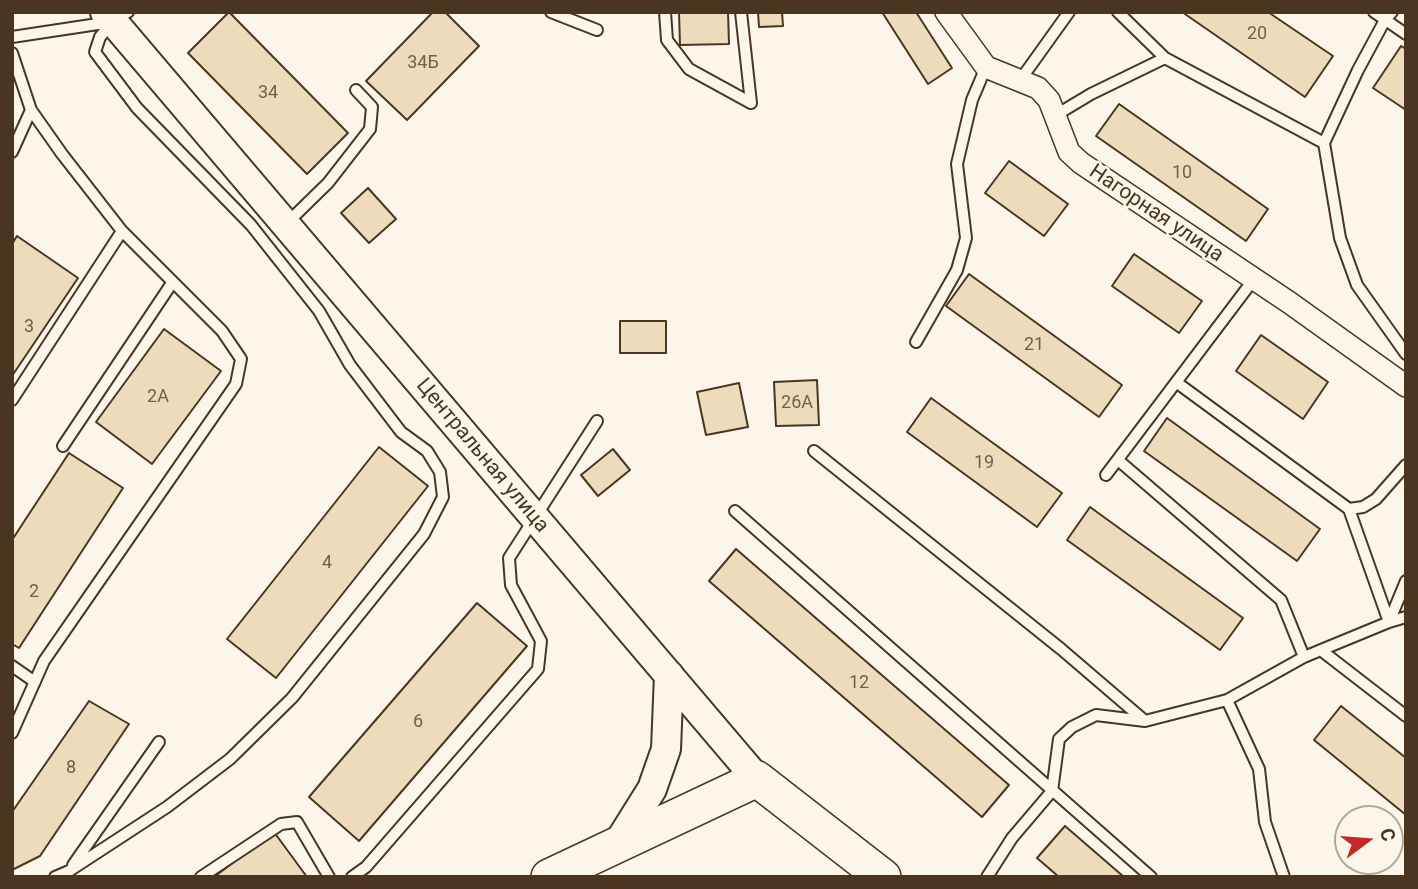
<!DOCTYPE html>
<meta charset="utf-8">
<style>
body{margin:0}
#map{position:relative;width:1418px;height:889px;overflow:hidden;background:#fbf6e9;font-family:Roboto,sans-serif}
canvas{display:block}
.frame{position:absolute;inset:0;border:14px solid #4a3520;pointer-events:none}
.north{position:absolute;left:1334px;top:805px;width:70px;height:70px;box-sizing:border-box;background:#fbf6e9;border:2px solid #b4a999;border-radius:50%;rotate:74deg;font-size:19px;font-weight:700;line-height:28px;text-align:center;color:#4a3520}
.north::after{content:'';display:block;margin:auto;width:24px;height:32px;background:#c62828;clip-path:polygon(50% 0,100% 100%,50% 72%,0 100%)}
</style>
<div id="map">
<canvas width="1418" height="889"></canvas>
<div class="frame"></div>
<div class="north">С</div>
</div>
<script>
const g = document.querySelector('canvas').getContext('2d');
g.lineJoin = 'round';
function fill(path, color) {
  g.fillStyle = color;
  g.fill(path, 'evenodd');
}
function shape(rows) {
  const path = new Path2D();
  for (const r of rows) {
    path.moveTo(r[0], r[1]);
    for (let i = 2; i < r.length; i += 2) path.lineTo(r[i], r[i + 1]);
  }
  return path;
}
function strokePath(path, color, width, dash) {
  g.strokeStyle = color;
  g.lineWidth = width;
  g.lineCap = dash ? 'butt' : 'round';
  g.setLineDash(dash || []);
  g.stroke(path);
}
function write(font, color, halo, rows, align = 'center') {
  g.font = font + ' Roboto,sans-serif';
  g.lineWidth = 5;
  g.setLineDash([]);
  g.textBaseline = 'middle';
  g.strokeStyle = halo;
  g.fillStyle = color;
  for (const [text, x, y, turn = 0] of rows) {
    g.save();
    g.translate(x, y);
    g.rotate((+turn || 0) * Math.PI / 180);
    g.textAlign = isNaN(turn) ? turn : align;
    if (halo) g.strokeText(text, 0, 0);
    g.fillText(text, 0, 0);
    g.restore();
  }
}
const building = shape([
 [229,12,348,133,307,174,188,53,229,12],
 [433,12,445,12,479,46,407,120,366,81,433,12],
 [679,12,728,12,729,44,680,45,679,12],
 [758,12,782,12,783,26,759,27,758,12],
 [882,12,916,12,952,68,928,84,882,12],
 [1182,12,1268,12,1333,56,1305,97,1182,12],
 [1401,46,1406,49,1406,110,1373,88,1401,46],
 [1119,104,1268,209,1246,241,1096,136,1119,104],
 [1009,161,1068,204,1044,236,985,193,1009,161],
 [368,188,396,219,369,243,341,213,368,188],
 [17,236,78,278,12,376,12,244,17,236],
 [1134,254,1202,301,1179,333,1112,286,1134,254],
 [969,274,1122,385,1099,417,946,306,969,274],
 [620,321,666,321,666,353,620,353,620,321],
 [164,329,221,371,152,464,96,422,164,329],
 [1261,335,1328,382,1303,419,1236,371,1261,335],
 [817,380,819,425,776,426,774,382,817,380],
 [739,383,748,427,706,435,697,392,739,383],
 [931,398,1062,493,1037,527,907,432,931,398],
 [1167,418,1320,529,1297,561,1144,451,1167,418],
 [379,447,428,486,276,678,227,639,379,447],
 [613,449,630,470,598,496,581,475,613,449],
 [69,453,123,488,19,648,12,644,12,540,69,453],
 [1090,507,1243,618,1220,650,1067,540,1090,507],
 [736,549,1009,785,982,817,709,581,736,549],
 [477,603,527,646,359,841,309,797,477,603],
 [89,701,129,724,40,856,12,870,12,812,89,701],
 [1341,706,1406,758,1406,815,1314,740,1341,706],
 [1065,826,1124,877,1059,877,1037,858,1065,826],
 [274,832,307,877,214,877,274,832]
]);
const service = shape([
 [551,12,597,30],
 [665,12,667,40,689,69,751,103],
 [741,12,751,103],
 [1118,12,1165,58],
 [1374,12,1406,34],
 [12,37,111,22],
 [12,53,31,110,62,154,122,231,222,331,241,359,236,384,44,661,12,733],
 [1021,79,1069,12],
 [1056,115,1091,94,1165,58,1324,143,1340,238,1357,285,1406,354],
 [1324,143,1358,70,1385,20,1392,12],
 [12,152,31,110],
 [286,224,328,183,370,129,372,107,356,90],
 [916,342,957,270,966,238,957,164,972,100,986,67],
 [1176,382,1349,509,1363,507,1376,499,1406,465],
 [12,400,122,231],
 [63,446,172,283],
 [814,451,1061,649,1145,721],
 [1118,460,1281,600,1304,657],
 [1106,475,1254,279],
 [1349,509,1389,622],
 [735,511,1151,877],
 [1389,622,1406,581],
 [1322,651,1406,716],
 [12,666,35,682],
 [1227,700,1259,769,1265,822,1284,877],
 [73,865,159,742],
 [55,877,69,871,167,807,230,759,292,698,424,534,443,497,440,472,427,451,401,432,350,365,319,311,251,225,137,108,95,52,100,37,113,21,128,12],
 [201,877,281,824,297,822,329,877],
 [352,877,366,867,538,669,541,641,511,585,509,558,597,421],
 [987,877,1012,838,1052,791,1059,739,1072,727,1096,715,1145,721,1227,700,1304,657,1389,622,1406,617]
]);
const minor = shape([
 [946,12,986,67,1038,88,1049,100,1069,152,1081,163,1290,303,1406,386]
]);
const tertiary = shape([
 [105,12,757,779],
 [617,845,652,789,666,749,669,675]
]);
const primary = shape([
 [549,877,757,779,883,877]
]);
const numberNames = [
 ["20",1257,34],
 ["34Б",423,63],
 ["34",268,93],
 ["10",1182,173],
 ["3",29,327],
 ["21",1034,345],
 ["2А",158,397],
 ["26А",797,403],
 ["19",984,463],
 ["4",327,563],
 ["2",34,592],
 ["12",859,683],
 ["6",418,722],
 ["8",71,768]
];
const streetNames = [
 ["Нагорная улица",1156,214,34],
 ["Центральная улица",482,456,50]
];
fill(building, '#ecdcbc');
strokePath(building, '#4a3520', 2);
strokePath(service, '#4a3520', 14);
strokePath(minor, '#4a3520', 24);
strokePath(tertiary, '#4a3520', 32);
strokePath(primary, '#4a3520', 38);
strokePath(service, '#fbf6e9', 10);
strokePath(minor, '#fbf6e9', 21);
strokePath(tertiary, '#fbf6e9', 28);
strokePath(primary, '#fbf6e9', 35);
write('18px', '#725f47', null, numberNames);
write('21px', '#4a3520', '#fbf6e9', streetNames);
</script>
